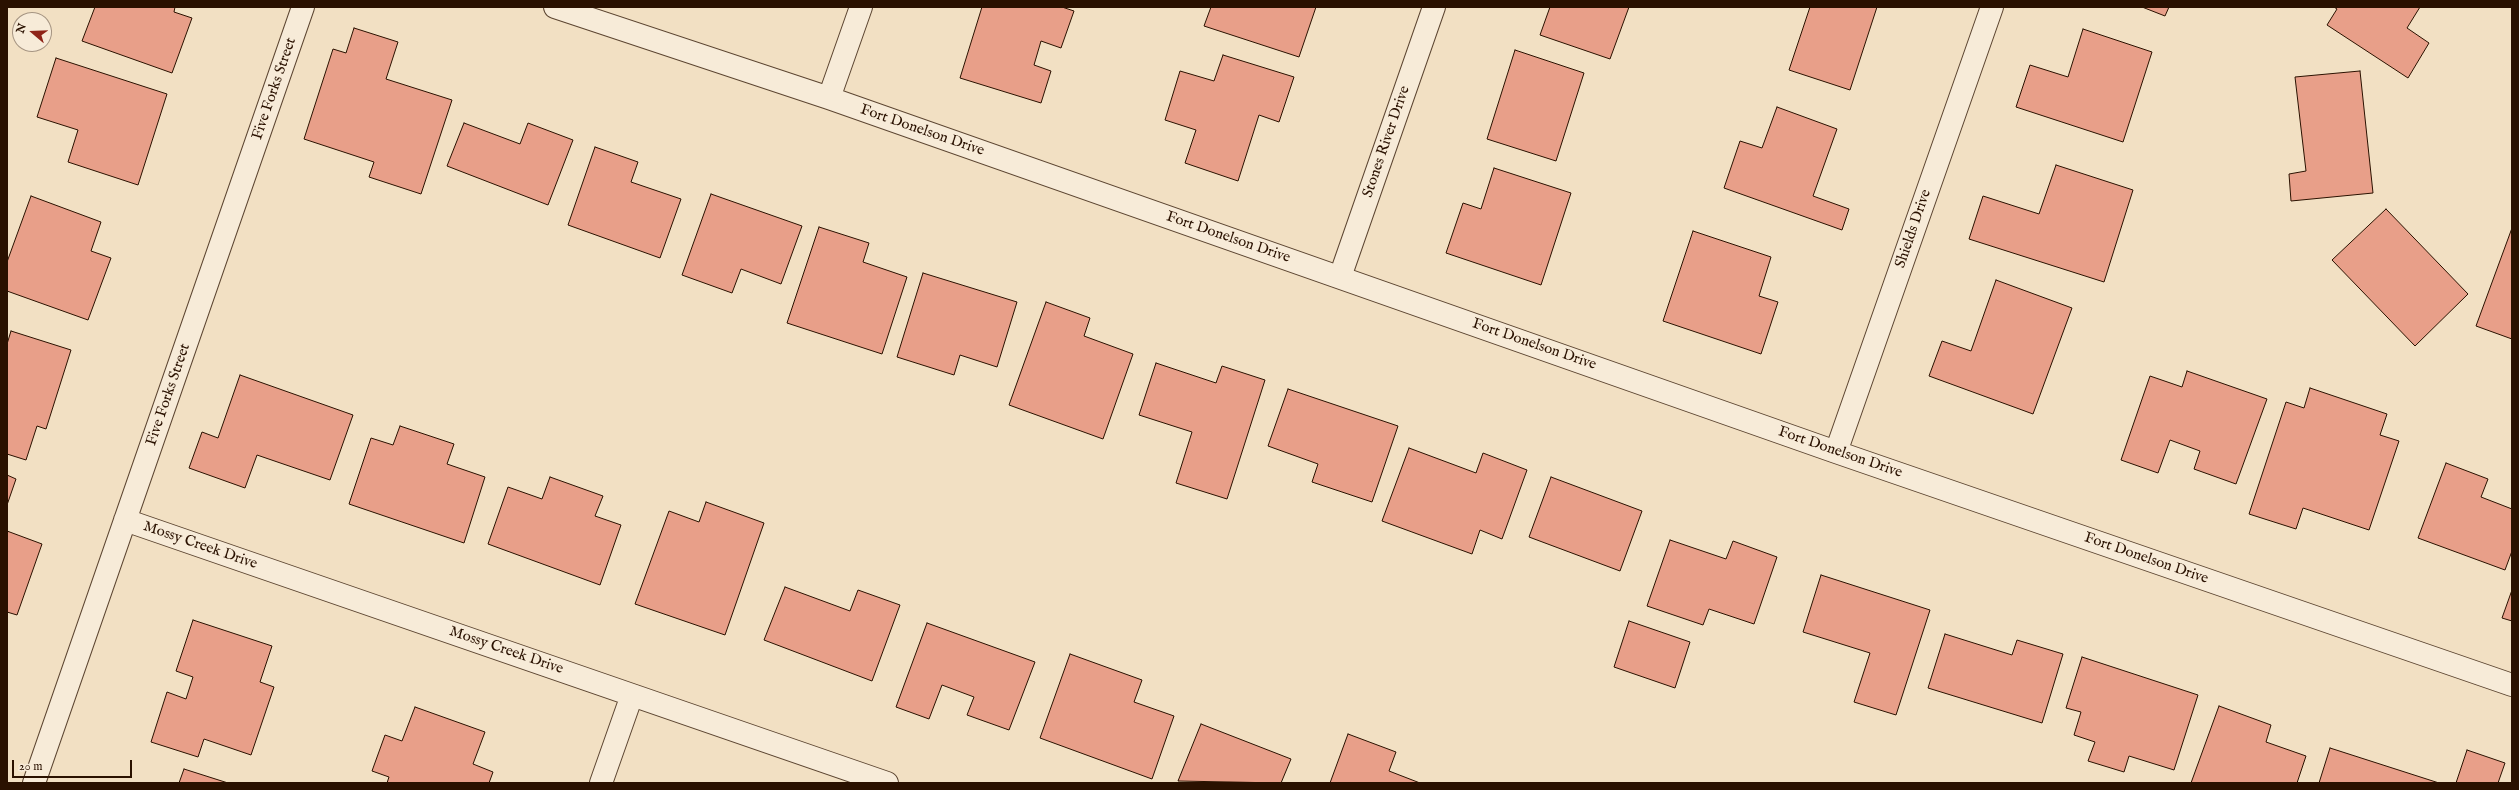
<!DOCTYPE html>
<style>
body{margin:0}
#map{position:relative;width:2519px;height:790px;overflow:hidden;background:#f2e0c3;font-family:"IM FELL English",serif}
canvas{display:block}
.frame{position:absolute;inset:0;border:8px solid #2a1100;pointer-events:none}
.north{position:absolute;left:12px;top:12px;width:40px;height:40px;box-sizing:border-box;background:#f7ebd8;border:1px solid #a59482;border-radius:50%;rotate:289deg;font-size:11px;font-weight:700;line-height:16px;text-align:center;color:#2a1100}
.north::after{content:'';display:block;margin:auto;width:14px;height:18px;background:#8f2418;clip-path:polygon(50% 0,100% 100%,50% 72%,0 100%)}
.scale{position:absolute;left:12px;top:760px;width:120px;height:18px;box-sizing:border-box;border:2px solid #2a1100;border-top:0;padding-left:5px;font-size:12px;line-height:14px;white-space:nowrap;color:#2a1100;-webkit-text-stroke:3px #f7ebd8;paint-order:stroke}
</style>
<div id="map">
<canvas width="2519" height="790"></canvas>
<div class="frame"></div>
<div class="north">N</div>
<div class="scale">20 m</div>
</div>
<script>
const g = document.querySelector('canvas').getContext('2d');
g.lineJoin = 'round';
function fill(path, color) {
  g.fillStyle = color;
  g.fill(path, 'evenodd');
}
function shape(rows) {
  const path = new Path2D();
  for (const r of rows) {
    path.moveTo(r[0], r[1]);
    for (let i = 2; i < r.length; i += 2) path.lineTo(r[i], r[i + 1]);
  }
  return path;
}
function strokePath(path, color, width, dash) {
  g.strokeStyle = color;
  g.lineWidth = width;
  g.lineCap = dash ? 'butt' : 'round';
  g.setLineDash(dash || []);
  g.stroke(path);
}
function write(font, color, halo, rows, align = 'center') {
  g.font = font + ' "IM FELL English",serif';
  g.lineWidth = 3;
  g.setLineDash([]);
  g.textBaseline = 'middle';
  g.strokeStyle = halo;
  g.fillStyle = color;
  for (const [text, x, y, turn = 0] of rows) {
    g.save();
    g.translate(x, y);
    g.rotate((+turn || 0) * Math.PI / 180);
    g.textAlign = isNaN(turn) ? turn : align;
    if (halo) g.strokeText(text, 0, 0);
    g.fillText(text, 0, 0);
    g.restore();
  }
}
const building = shape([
 [95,7,175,7,174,12,192,18,172,73,82,41,95,7],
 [982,7,1062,7,1074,11,1061,48,1041,41,1034,65,1051,71,1041,103,960,78,982,7],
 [1211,7,1316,7,1299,57,1204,26,1211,7],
 [1550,7,1629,7,1610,59,1540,35,1550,7],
 [1810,7,1877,7,1850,90,1789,70,1810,7],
 [2142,7,2169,7,2165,16,2142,7],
 [2334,7,2420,7,2407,28,2429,43,2408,78,2327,25,2337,9,2334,7],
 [354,28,398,42,386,79,452,100,421,194,369,177,374,162,304,139,333,49,346,53,354,28],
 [2083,29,2152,52,2123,142,2016,107,2030,65,2068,77,2083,29],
 [1515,50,1584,73,1556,161,1487,139,1515,50],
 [1223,55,1294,77,1279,122,1259,115,1238,181,1185,163,1196,130,1165,120,1180,71,1214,81,1223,55],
 [56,58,167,94,138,185,68,162,78,130,37,117,56,58],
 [2360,71,2373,193,2291,201,2289,174,2306,171,2295,77,2360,71],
 [1777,107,1837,129,1813,196,1849,209,1842,230,1724,188,1740,141,1762,148,1777,107],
 [464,123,520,144,528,123,573,140,548,205,447,166,464,123],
 [595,147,638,162,631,182,681,199,660,258,568,225,595,147],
 [2056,165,2133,190,2104,282,1969,239,1983,196,2039,214,2056,165],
 [1494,168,1571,193,1541,285,1446,253,1463,203,1481,209,1494,168],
 [711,194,802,226,781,284,741,269,732,293,682,275,711,194],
 [31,196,101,222,91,251,111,258,88,320,7,291,7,262,31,196],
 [2386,209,2468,294,2415,346,2332,260,2386,209],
 [819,227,869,243,863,262,907,277,882,354,787,323,819,227],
 [2512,228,2512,339,2476,326,2512,228],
 [1693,231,1771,257,1759,296,1778,302,1761,354,1663,321,1693,231],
 [923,273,1017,302,997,367,960,355,954,375,897,357,923,273],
 [1996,280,2072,308,2033,414,1929,376,1942,341,1971,351,1996,280],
 [1046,302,1090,318,1084,336,1133,354,1103,439,1009,405,1046,302],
 [11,331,71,350,46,429,37,426,26,460,7,454,7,344,11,331],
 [1156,363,1216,383,1222,366,1265,380,1227,499,1176,483,1192,432,1139,415,1156,363],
 [2187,371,2267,399,2236,484,2194,469,2200,451,2170,440,2158,473,2121,460,2150,376,2182,387,2187,371],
 [240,375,353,415,330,480,257,455,245,488,189,468,202,432,218,438,240,375],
 [2310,388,2387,414,2380,435,2399,441,2369,530,2303,508,2296,529,2249,514,2286,402,2304,408,2310,388],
 [1288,389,1398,426,1372,502,1312,482,1318,464,1268,446,1288,389],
 [400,426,454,444,447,464,485,477,464,543,349,504,371,438,393,445,400,426],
 [1409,448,1476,473,1483,453,1527,470,1502,539,1480,530,1472,554,1382,521,1409,448],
 [2446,463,2488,479,2481,497,2512,509,2512,551,2505,570,2418,538,2446,463],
 [7,475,16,479,7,505,7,475],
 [550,477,603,496,595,516,621,525,600,585,488,544,508,487,542,499,550,477],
 [1551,477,1642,511,1620,571,1529,537,1551,477],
 [706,502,764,523,725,635,635,604,669,511,699,522,706,502],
 [7,531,42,544,17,615,7,612,7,531],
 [1670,540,1726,559,1733,541,1777,557,1754,624,1709,609,1703,625,1647,606,1670,540],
 [1821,575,1930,610,1896,715,1854,702,1870,653,1803,632,1821,575],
 [785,587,850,611,858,590,900,605,872,681,764,640,785,587],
 [2512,590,2512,621,2502,618,2512,590],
 [193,620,272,646,260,682,274,687,251,755,204,739,198,757,151,742,167,692,186,699,193,677,176,671,193,620],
 [1629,621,1690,642,1675,688,1614,667,1629,621],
 [927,623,1035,662,1009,730,967,715,974,697,942,685,929,719,896,707,927,623],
 [1945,634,2012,655,2017,640,2063,654,2042,723,1928,688,1945,634],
 [1070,654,1142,680,1134,702,1174,716,1152,779,1040,738,1070,654],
 [2082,657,2198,695,2174,770,2129,756,2124,772,2088,761,2095,742,2074,735,2081,712,2066,708,2082,657],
 [2219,706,2271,725,2266,742,2306,756,2297,783,2191,783,2219,706],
 [415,707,485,732,473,764,493,772,489,783,387,783,389,777,372,771,385,735,402,741,415,707],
 [1201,724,1291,759,1281,783,1178,781,1201,724],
 [1348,734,1396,752,1389,771,1420,783,1330,783,1348,734],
 [2330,748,2439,783,2319,783,2330,748],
 [2467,750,2505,763,2498,783,2456,783,2467,750],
 [184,769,228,783,179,783,184,769]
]);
const minor = shape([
 [555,7,829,98,1836,452,2512,685],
 [829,98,861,7],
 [1340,277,1434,7],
 [1836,452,1992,7],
 [125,520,887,783],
 [34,783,303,7],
 [601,783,632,695]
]);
const streetNames = [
 ["Five Forks Street",275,89,-71],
 ["Fort Donelson Drive",922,131,19],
 ["Stones River Drive",1387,142,-71],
 ["Shields Drive",1914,229,-71],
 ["Fort Donelson Drive",1228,238,19],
 ["Fort Donelson Drive",1534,345,19],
 ["Five Forks Street",169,395,-71],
 ["Fort Donelson Drive",1840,453,19],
 ["Mossy Creek Drive",200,546,19],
 ["Fort Donelson Drive",2146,559,19],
 ["Mossy Creek Drive",506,651,19]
];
fill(building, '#e89f89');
strokePath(building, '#2a1100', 1);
strokePath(minor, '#5c4531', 24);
strokePath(minor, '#f7ebd8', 22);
write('15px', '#2a1100', '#f7ebd8', streetNames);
</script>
